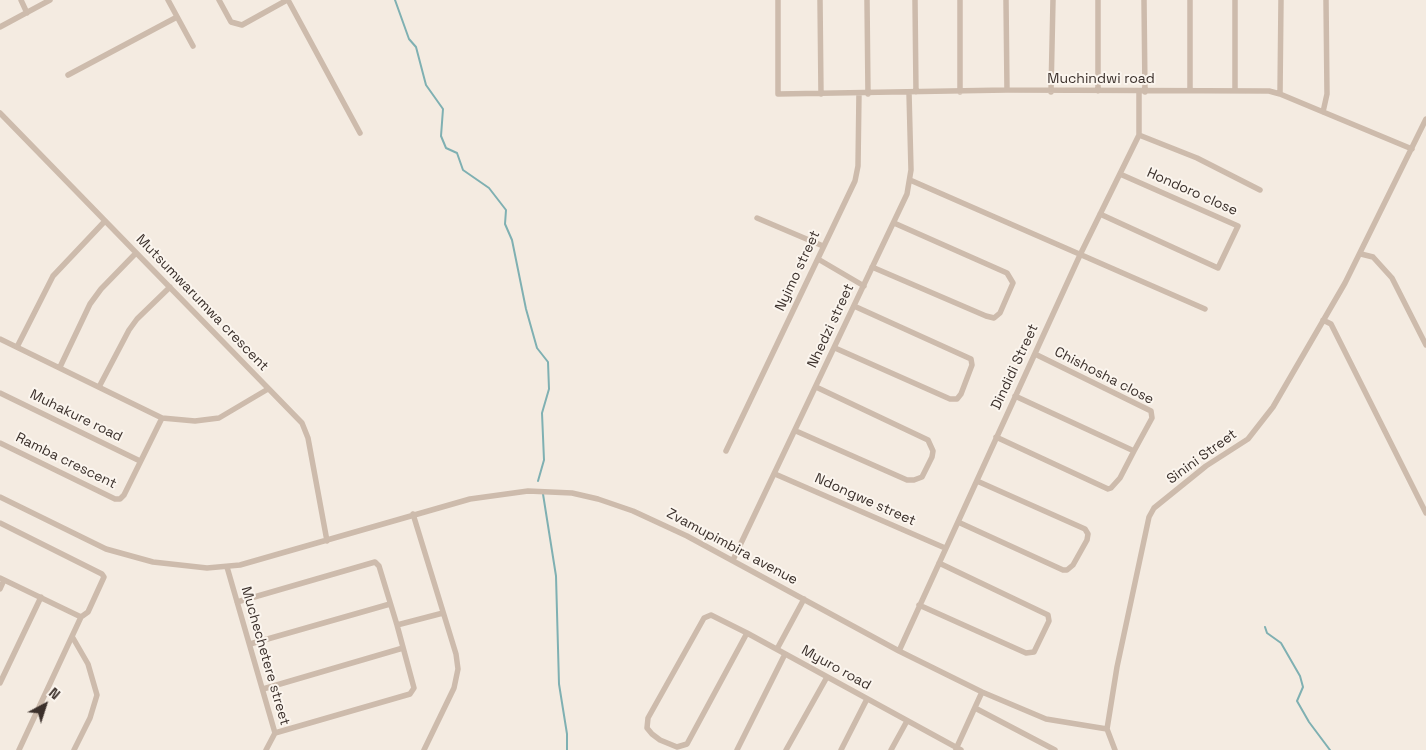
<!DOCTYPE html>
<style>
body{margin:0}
#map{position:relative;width:1426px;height:750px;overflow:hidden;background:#f4ebe1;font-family:"Space Grotesk",sans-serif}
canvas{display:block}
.north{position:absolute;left:20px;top:680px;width:50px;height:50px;-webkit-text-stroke:4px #fbf5ee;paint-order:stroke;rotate:40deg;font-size:14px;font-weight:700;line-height:20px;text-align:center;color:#3b302b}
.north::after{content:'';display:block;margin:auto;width:18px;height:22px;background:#3b302b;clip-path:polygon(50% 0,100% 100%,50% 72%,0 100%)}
</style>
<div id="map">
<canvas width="1426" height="750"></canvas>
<div class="north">N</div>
</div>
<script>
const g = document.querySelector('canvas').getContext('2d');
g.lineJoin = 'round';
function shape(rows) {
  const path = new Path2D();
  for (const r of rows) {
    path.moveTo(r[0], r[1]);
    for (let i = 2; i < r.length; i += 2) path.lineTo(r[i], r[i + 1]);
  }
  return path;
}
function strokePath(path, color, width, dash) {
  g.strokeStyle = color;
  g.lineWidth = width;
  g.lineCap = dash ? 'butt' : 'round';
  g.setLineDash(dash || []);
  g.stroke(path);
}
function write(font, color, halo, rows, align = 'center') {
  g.font = font + ' "Space Grotesk",sans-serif';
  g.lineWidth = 4;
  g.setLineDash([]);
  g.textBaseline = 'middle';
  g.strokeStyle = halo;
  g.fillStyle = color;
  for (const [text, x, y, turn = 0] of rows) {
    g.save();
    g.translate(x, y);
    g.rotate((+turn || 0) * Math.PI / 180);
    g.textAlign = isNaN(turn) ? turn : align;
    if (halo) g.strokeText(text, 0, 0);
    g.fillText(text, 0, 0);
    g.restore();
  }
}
const stream = shape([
 [395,0,409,39,416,47,426,85,443,109,441,136,446,148,457,153,463,170,489,188,506,210,505,224,512,240,526,309,537,348,548,362,549,389,542,413,544,460,538,481],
 [543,494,556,576,559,684,567,734,567,750],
 [1265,627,1267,633,1281,643,1300,676,1303,687,1297,701,1309,722,1330,750]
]);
const minor = shape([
 [21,0,27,13],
 [168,0,193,46],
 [219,0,231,22,242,25,287,0],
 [288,0,360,133],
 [778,0,778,94,1007,90,1269,91,1280,94,1412,149],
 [820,0,821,94],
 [867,0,868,94],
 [915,0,916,92],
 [1006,0,1007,90],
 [1098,0,1098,91],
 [1144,0,1145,92],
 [0,27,50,0],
 [68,75,177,17],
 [1190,89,1190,0],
 [1235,91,1235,0],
 [960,92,960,0],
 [1051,92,1053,0],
 [1280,94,1281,0],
 [1323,112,1327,94,1326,0],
 [0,113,302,423,308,438,327,541],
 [1139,135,1197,158,1260,190],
 [910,180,1205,309],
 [1100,214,1218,268,1238,226,1120,174],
 [757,218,823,246],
 [1361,254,1373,257,1392,278,1426,345],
 [818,259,864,286],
 [872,267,986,316,994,318,1000,313,1013,283,1007,273,894,223],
 [1323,320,1331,324,1426,513],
 [0,339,162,418,195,421,219,418,268,389],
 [17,347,53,276,105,221],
 [835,348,950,399,957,399,961,394,972,365,971,359,854,306],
 [1035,354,1151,411,1152,418,1134,451],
 [60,367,90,304,101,289,136,253],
 [99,387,129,330,137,319,170,287],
 [0,393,140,461],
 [796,431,907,480,914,480,922,477,932,457,933,451,928,440,816,387],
 [996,437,1108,489,1111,488,1120,478,1134,451,1015,396],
 [0,443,115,499,120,499,124,495,162,418],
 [726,451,855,181,858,166,859,93],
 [775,474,945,548],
 [0,497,106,549,153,562,207,568,240,565,470,499,528,491,572,493,598,499,633,511,687,536,899,651,982,692,1046,719,1107,729],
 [413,514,456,654,458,669,454,688,424,750],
 [958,522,1063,570,1067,570,1073,565,1087,540,1088,534,1085,529,977,481],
 [0,523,102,574,104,577,88,612,81,617,19,750],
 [733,560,907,194,911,170,909,93],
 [227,567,275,733,266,750],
 [0,578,81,617],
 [0,589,4,580],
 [237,602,375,562,379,566,397,625,414,688,410,694,275,733],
 [919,605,1026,653,1034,652,1049,621,1048,615,939,563],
 [397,625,443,613],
 [747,633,687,744,677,747,660,740,652,734,647,728,648,718,704,618,711,615,747,633,961,750],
 [73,638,88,664,97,695,90,718,74,750],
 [250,644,390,604],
 [777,649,804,599],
 [899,651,1080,255,1139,135,1139,91],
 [0,683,41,597],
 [263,689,403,648],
 [975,708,1055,750],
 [1107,729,1117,667,1149,517,1154,508,1206,466,1248,439,1273,407,1345,283,1426,119],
 [1107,729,1115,750],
 [956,749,982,692],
 [737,750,785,654],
 [786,750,827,677],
 [841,750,867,699],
 [891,750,907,721]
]);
const streetNames = [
 ["Muchindwi road",1101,79],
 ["Hondoro close",1192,192,24],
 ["Nyimo street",798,271,-65],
 ["Mutsumwarumwa crescent",202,303,46],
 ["Nhedzi street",831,326,-65],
 ["Dindidi Street",1015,367,-65],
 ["Chishosha close",1104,376,27],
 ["Muhakure road",76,416,26],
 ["Sinini Street",1202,457,-36],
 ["Ramba crescent",66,461,26],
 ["Ndongwe street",865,500,24],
 ["Zvamupimbira avenue",732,547,28],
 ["Muchechetere street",265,656,74],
 ["Myuro road",836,668,29]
];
strokePath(stream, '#7fb0b2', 2);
strokePath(minor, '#cdbbac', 5.5);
write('14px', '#3b302b', '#fbf5ee', streetNames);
</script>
